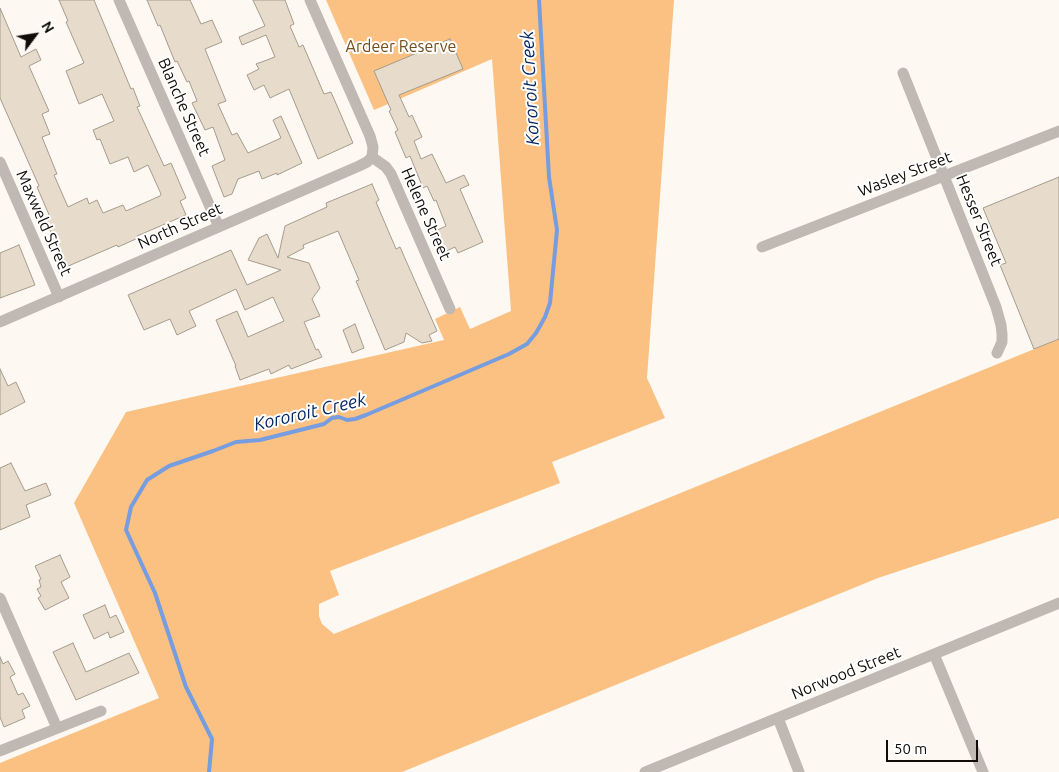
<!DOCTYPE html>
<style>
body{margin:0}
#map{position:relative;width:1059px;height:772px;overflow:hidden;background:#fdf8f2;font-family:Ubuntu,sans-serif}
canvas{display:block}
.north{position:absolute;left:10px;top:10px;width:50px;height:50px;-webkit-text-stroke:4px #fff;paint-order:stroke;rotate:59deg;font-size:14px;font-weight:700;line-height:20px;text-align:center;color:#110c08}
.north::after{content:'';display:block;margin:auto;width:18px;height:22px;background:#110c08;clip-path:polygon(50% 0,100% 100%,50% 72%,0 100%)}
.scale{position:absolute;left:886px;top:740px;width:92px;height:22px;box-sizing:border-box;border:2px solid #110c08;border-top:0;padding-left:6px;font-size:15px;line-height:18px;white-space:nowrap;color:#110c08;-webkit-text-stroke:4px #fff;paint-order:stroke}
</style>
<div id="map">
<canvas width="1059" height="772"></canvas>
<div class="north">N</div>
<div class="scale">50 m</div>
</div>
<script>
const g = document.querySelector('canvas').getContext('2d');
g.lineJoin = 'round';
function fill(path, color) {
  g.fillStyle = color;
  g.fill(path, 'evenodd');
}
function shape(rows) {
  const path = new Path2D();
  for (const r of rows) {
    path.moveTo(r[0], r[1]);
    for (let i = 2; i < r.length; i += 2) path.lineTo(r[i], r[i + 1]);
  }
  return path;
}
function strokePath(path, color, width, dash) {
  g.strokeStyle = color;
  g.lineWidth = width;
  g.lineCap = dash ? 'butt' : 'round';
  g.setLineDash(dash || []);
  g.stroke(path);
}
function write(font, color, halo, rows, align = 'center') {
  g.font = font + ' Ubuntu,sans-serif';
  g.lineWidth = 4;
  g.setLineDash([]);
  g.textBaseline = 'middle';
  g.strokeStyle = halo;
  g.fillStyle = color;
  for (const [text, x, y, turn = 0] of rows) {
    g.save();
    g.translate(x, y);
    g.rotate((+turn || 0) * Math.PI / 180);
    g.textAlign = isNaN(turn) ? turn : align;
    if (halo) g.strokeText(text, 0, 0);
    g.fillText(text, 0, 0);
    g.restore();
  }
}
const green = shape([
 [326,0,674,0,647,378,665,418,552,462,560,483,330,571,339,595,319,604,319,616,322,624,334,634,1059,339,1059,518,878,578,402,772,0,772,0,763,159,698,74,503,126,412,444,340,435,319,460,307,470,329,511,311,492,59,374,110]
]);
const stream = shape([
 [209,772,212,739,186,687,155,593,126,530,131,507,147,480,169,466,213,451,236,442,260,440,324,424,332,418,339,417,347,420,355,419,366,415,509,354,527,344,536,333,545,317,550,303,557,230,549,177,539,0]
]);
const building = shape([
 [59,0,94,0,131,89,133,88,140,106,137,107,164,166,171,163,186,198,180,201,186,215,137,236,138,238,118,247,117,245,66,267,45,219,50,217,37,187,39,186,0,98,0,8,21,57,36,49,41,60,29,66,49,111,42,114,50,134,42,137,57,174,54,175,68,207,87,198,89,204,97,200,103,213,123,205,126,211,160,196,161,194,148,165,134,172,128,157,110,164,100,139,97,140,93,130,114,121,102,94,79,104,66,71,84,63,66,22,68,21,59,0],
 [147,0,190,0,201,24,212,20,222,42,205,49,226,101,218,104,232,135,237,133,248,153,281,138,273,120,281,116,302,163,277,175,277,173,262,179,259,171,238,179,232,194,224,197,212,166,225,160,213,127,205,130,192,103,197,101,189,81,187,82,177,61,175,62,160,25,158,26,147,0],
 [253,0,285,0,294,24,290,26,299,47,303,45,324,94,331,92,353,143,318,159,289,89,270,98,264,85,254,90,247,75,259,69,256,64,275,57,266,35,242,45,239,37,265,26,253,0],
 [450,39,463,69,399,95,409,117,412,115,422,137,414,141,421,159,432,154,446,183,464,175,469,185,460,189,483,242,458,253,455,247,440,254,431,233,446,226,436,200,434,201,427,186,423,188,410,156,406,158,395,132,398,130,389,111,391,110,374,71,450,39],
 [1059,177,1059,339,1034,349,1000,265,1006,263,983,208,1059,177],
 [372,184,379,200,376,202,396,249,400,247,437,331,429,335,432,341,422,343,406,333,404,342,385,350,356,281,359,280,338,231,303,245,304,248,287,257,309,263,320,288,312,299,320,316,304,322,316,350,318,349,322,357,291,369,289,365,271,374,269,369,240,380,235,366,236,366,216,320,237,311,248,337,284,321,273,297,245,310,236,289,189,311,196,326,177,335,170,319,144,330,128,295,231,250,247,285,281,270,248,260,259,238,267,234,278,258,285,226,327,207,326,203,372,184],
 [19,245,35,285,0,298,0,253,19,245],
 [355,324,364,348,352,353,343,330,355,324],
 [0,369,8,386,16,382,25,402,0,415,0,369],
 [11,463,25,491,46,483,51,495,26,505,30,517,0,530,0,468,11,463],
 [60,555,70,577,61,582,69,598,45,610,38,598,41,596,37,589,41,587,39,580,41,579,35,566,60,555],
 [105,605,110,618,116,615,124,632,110,638,108,632,94,639,83,615,105,605],
 [73,643,86,672,129,653,139,673,76,700,53,652,73,643],
 [0,657,3,664,8,661,15,674,10,677,18,695,23,693,30,706,22,710,25,718,4,727,0,717,0,657]
]);
const street = shape([
 [119,0,219,227],
 [310,0,370,136,373,147,372,157,386,167,391,174,450,309],
 [903,73,996,307,1001,325,1002,334,1002,342,997,353],
 [0,162,59,297],
 [762,247,1059,131],
 [0,322,359,166,367,162,372,157],
 [0,598,57,728],
 [934,654,983,772],
 [778,718,799,772],
 [0,751,101,711],
 [645,772,1059,603]
]);
const parkNames = [
 ["Ardeer Reserve",401,47]
];
const streetNames = [
 ["Blanche Street",184,107,66],
 ["Wasley Street",905,174,-21],
 ["Helene Street",426,214,66],
 ["Hesser Street",979,220,68],
 ["Maxweld Street",44,223,66],
 ["North Street",180,226,-24],
 ["Norwood Street",846,673,-22]
];
const waterNames = [
 ["Kororoit Creek",530,88,-93],
 ["Kororoit Creek",310,412,-13]
];
fill(green, '#fbc182');
strokePath(stream, '#769ddf', 4);
fill(building, '#e7dccc');
strokePath(building, '#a59b8c', 1);
strokePath(street, '#c0b9b3', 11);
write('16px', '#754e1d', '#fff', parkNames);
write('16px', '#110c08', '#fff', streetNames);
write('italic 18px', '#062761', '#fff', waterNames);
</script>
